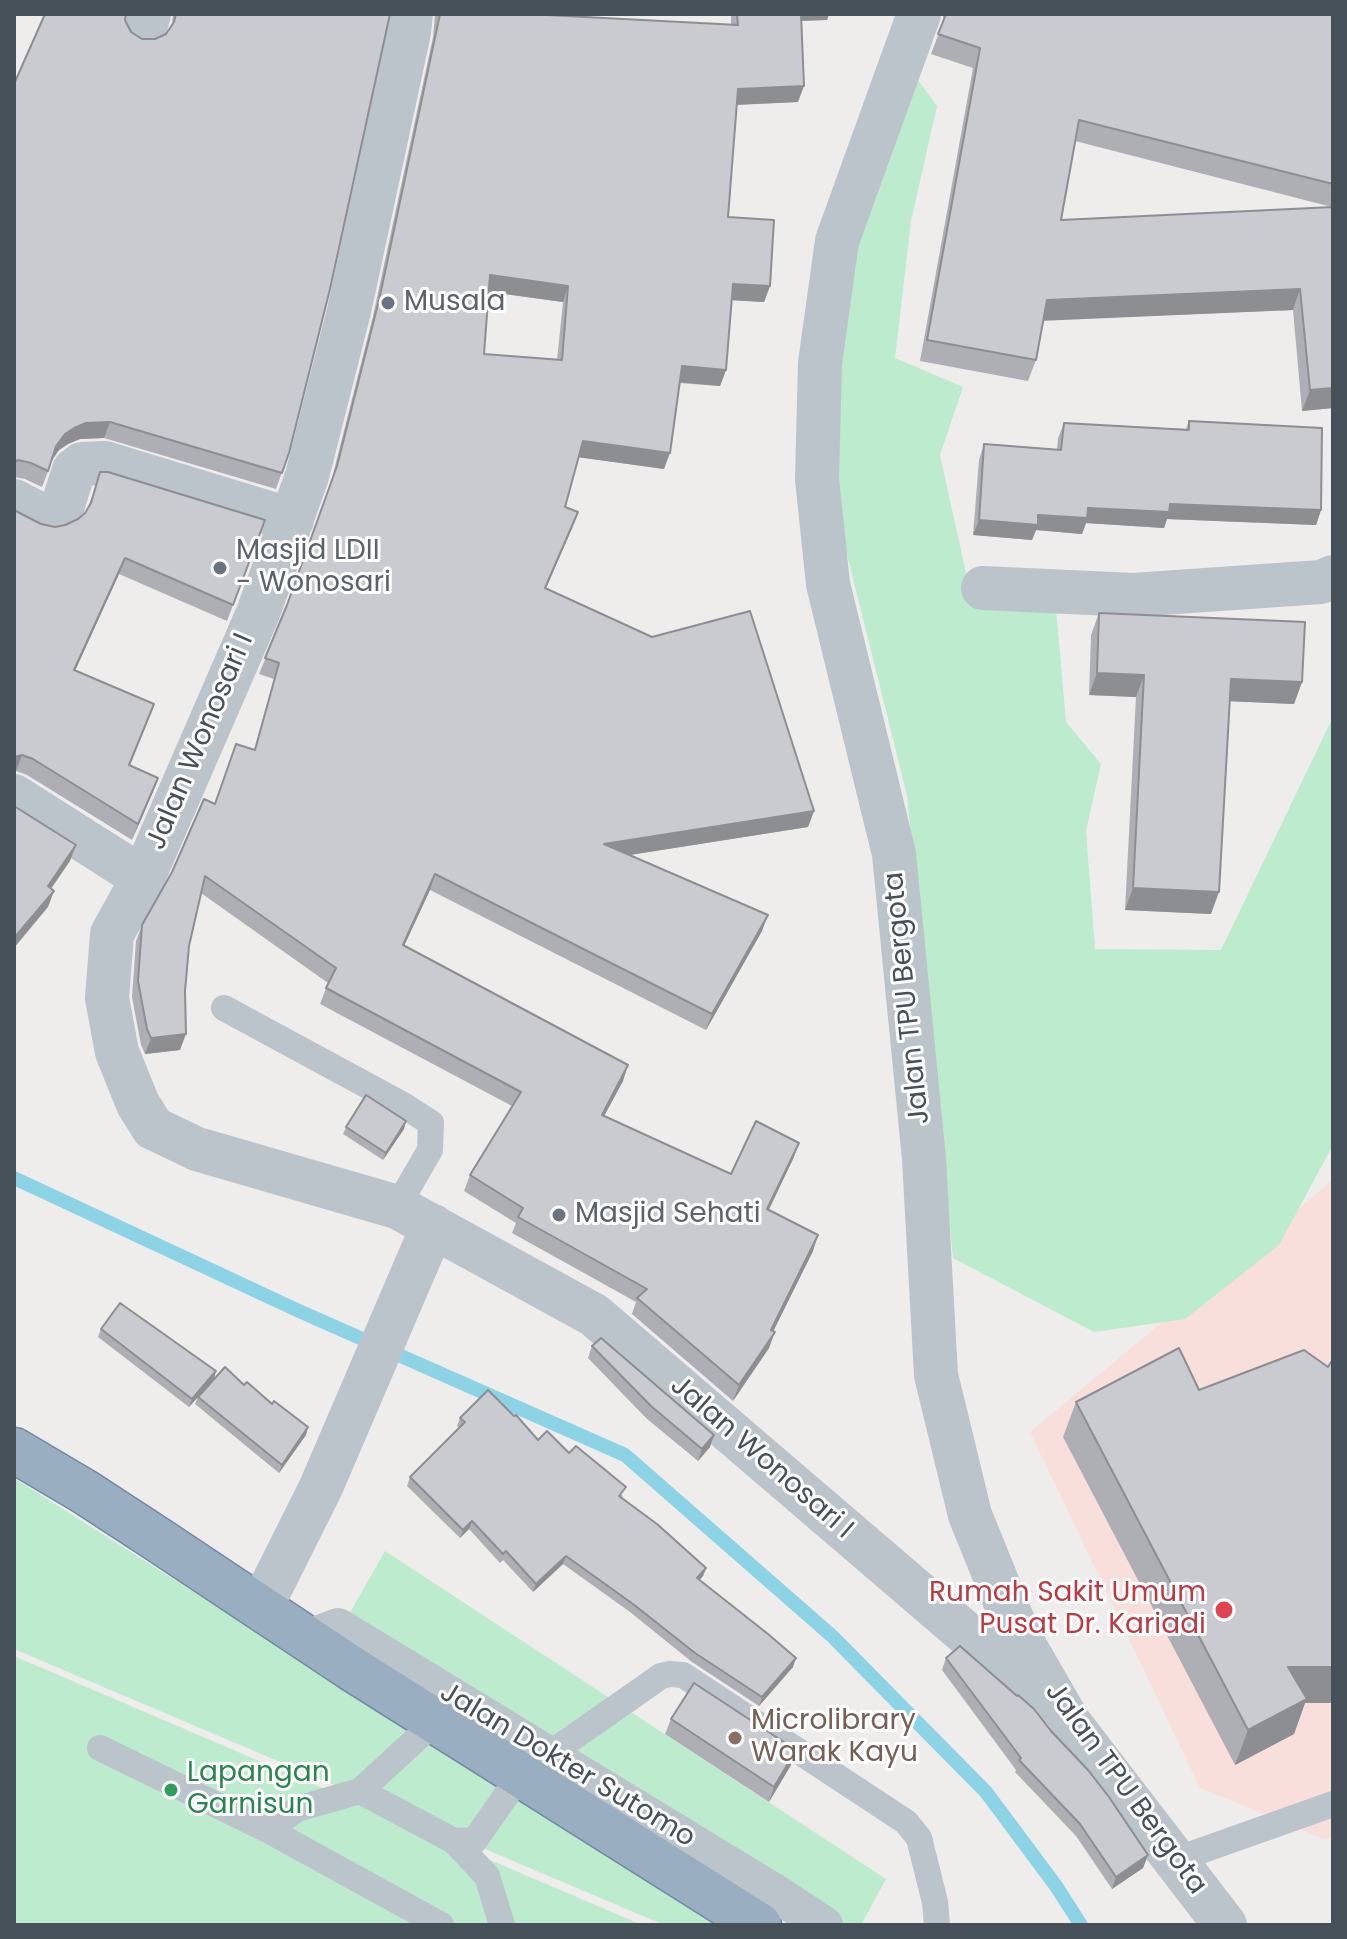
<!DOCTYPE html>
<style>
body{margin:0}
#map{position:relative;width:1347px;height:1939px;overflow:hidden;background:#efecec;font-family:Poppins,sans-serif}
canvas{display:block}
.frame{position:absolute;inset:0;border:16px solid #465058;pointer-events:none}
</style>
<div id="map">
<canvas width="1347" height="1939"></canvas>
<div class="frame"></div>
</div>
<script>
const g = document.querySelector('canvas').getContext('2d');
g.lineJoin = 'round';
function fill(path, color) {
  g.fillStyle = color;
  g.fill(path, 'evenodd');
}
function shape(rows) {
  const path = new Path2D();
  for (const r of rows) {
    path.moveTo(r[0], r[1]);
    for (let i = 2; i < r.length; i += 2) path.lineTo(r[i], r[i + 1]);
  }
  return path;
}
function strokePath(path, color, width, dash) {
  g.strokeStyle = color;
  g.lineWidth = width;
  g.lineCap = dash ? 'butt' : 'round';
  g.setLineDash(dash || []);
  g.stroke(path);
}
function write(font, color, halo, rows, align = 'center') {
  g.font = font + ' Poppins,sans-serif';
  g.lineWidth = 6;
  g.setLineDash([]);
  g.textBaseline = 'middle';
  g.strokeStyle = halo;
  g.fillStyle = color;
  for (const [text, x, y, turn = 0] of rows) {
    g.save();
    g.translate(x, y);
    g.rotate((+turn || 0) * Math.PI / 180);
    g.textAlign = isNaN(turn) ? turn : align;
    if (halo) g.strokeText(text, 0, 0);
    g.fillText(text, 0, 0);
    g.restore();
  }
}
const medical = shape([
 [1333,1180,1333,1838,1324,1839,1200,1788,1030,1432]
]);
const green = shape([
 [915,76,937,106,911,221,895,358,963,387,940,455,966,573,1056,609,1066,722,1101,764,1086,831,1095,949,1221,950,1333,717,1333,1145,1279,1245,1185,1319,1094,1332,953,1258,907,795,830,486,831,239],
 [14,1478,719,1925,664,1925,14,1649],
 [385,1551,886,1879,861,1925,801,1925,336,1637],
 [14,1656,642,1925,14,1925]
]);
const stream = shape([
 [14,1178,299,1311,625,1455,832,1636,986,1792,1056,1886,1081,1925]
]);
const service = shape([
 [224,1008,403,1105,431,1123,430,1150,397,1207],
 [100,1748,268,1830,297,1809,360,1791,436,1721],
 [360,1791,454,1841,475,1840,521,1774,661,1676,670,1674,683,1675,906,1822,919,1838,935,1902,937,1925],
 [268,1830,441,1925],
 [454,1841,487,1876,502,1925],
 [1175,1860,1333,1804]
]);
const pedestrian = shape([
 [306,1639,338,1627,780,1896,824,1925]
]);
const minor = shape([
 [411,14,409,32,349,311,307,476,258,613,143,878,112,934,107,998,117,1052,138,1104,153,1128,197,1149,397,1207,594,1315,1068,1721],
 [919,14,837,241,820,363,817,479,828,584,894,854,924,1159,936,1375,970,1515,1019,1636,1068,1721,1225,1925],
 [144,31,149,14],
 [14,501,47,518,55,517,61,511,74,470,82,464,105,463,292,520],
 [983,588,1133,595,1321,582,1333,577],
 [14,796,143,878],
 [261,1607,321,1487,433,1226]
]);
const trunk = shape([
 [14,1450,85,1492,157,1539,351,1668,759,1925]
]);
const wall = shape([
 [38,14,126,14,125,20,131,32,142,39,155,39,166,34,172,25,173,14,390,14,289,453,276,489,104,438,80,439,68,444,59,450,52,461,42,487,25,479,14,477,14,84,44,16],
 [435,14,553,14,550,15,731,25,731,14,829,14,827,20,801,21,798,102,736,105,728,217,770,286,764,302,732,300,726,370,720,386,679,383,664,469,578,457,565,507,572,528,546,588,814,811,808,827,629,855,762,931,706,1030,430,890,404,946,623,1081,604,1116,731,1174,799,1143,793,1159,769,1210,813,1251,773,1331,769,1348,733,1401,632,1314,636,1302,512,1233,516,1223,464,1191,470,1175,512,1106,320,1004,328,983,201,893,189,946,180,1050,145,1054,141,1045,132,997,136,941,142,925,215,804,254,750,274,679,259,674,287,607,331,482,373,316,433,37],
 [488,292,563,302,557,360,484,354],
 [943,14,1333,14,1333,408,1302,411,1293,310,1043,320,1036,360,1028,381,920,361,973,68,931,54,943,22],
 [1075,141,1332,207,1061,220],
 [1189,421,1321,510,1316,525,1167,519,1164,528,1086,523,1082,534,1036,530,1032,540,973,535,979,460,984,444,1057,450,1058,438,1064,423,1186,429],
 [100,472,265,520,227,621,119,574,75,671,148,720,130,765,158,778,132,840,27,775,16,771,41,524,55,527,65,525,78,519,85,513,89,505],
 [1099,613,1302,682,1294,704,1229,701,1211,914,1125,910,1136,697,1089,695,1091,635],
 [346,1127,404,1129,383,1160,343,1134],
 [101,1329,214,1379,189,1407,98,1337],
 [592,1346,710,1447,698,1461,646,1418,588,1358],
 [1333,1359,1333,1703,1305,1703,1294,1734,1235,1765,1063,1437,1076,1402,1199,1390,1328,1367],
 [244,1385,306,1435,279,1473,195,1404,198,1397],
 [460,1418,538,1440,569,1453,623,1496,622,1497,706,1568,703,1576,699,1580,793,1667,759,1706,692,1662,630,1612,563,1564,533,1592,503,1560,500,1563,469,1529,460,1538,407,1486,410,1477,459,1428,457,1426],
 [946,1658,1017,1696,1148,1855,1143,1868,1112,1889,1076,1836,1015,1772,1016,1770,942,1670],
 [671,1719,791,1765,769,1802,665,1734]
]);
const shadedWall = shape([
 [797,14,829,14,827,20,795,21],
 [804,86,798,102,732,105,738,89],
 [490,275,568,286,563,302,484,291],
 [733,284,770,286,764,302,727,300],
 [1300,289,1293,310,1039,321,1047,300],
 [682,366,726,370,720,386,676,382],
 [1333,388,1333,408,1302,411,1310,390],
 [110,422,104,438,80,439,68,444,59,450,50,462,56,446,65,434,74,428,86,423],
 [583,441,670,453,664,469,577,457],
 [1170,504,1321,510,1316,525,1167,519,1164,528,1086,523,1082,534,1036,530,1032,540,973,535,979,520,1038,515,1088,508],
 [578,512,572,528,539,604,545,588],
 [125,558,119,574,68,686,74,670],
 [1097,673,1144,675,1136,697,1089,695],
 [1231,679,1302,682,1294,704,1223,701],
 [22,755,16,771,14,772,14,757],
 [158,778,152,794,132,840,138,824],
 [814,811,808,827,598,860,604,844],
 [76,845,70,861,42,902,48,886],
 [435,874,430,890,397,961,403,945],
 [1133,888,1219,892,1211,914,1125,910],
 [54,891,48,907,14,948,14,938],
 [768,915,762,931,706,1030,712,1014],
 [186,1034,180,1050,145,1054,151,1038],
 [628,1065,623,1081,596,1131,602,1115],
 [406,1121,404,1129,383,1160,386,1153],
 [799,1143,793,1159,761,1225,767,1209],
 [818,1235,813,1251,766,1346,771,1330],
 [775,1332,769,1348,733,1401,739,1385],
 [216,1371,214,1379,189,1407,192,1399],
 [308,1427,306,1435,279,1473,282,1465],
 [714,1435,710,1447,698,1461,702,1449],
 [472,1521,469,1529,460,1538,463,1530],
 [566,1556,563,1564,533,1592,536,1584],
 [706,1568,703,1576,694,1587,697,1578],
 [796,1658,793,1667,759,1706,762,1697],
 [1288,1667,1333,1667,1333,1703,1305,1703,1294,1734,1235,1765,1248,1730],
 [796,1750,791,1765,769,1802,774,1787],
 [1148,1855,1143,1868,1112,1889,1116,1877]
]);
const building = shape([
 [45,14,126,14,125,20,131,32,142,39,155,39,166,34,174,22,176,14,390,14,330,289,289,453,282,473,110,422,86,423,74,428,65,434,56,446,48,471,31,463,18,460,14,462,14,84,45,14],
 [440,14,528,14,738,25,737,14,801,14,804,86,738,89,728,217,774,220,770,286,733,284,726,370,682,366,670,453,583,441,565,507,578,512,545,588,652,637,750,611,814,811,604,844,768,915,712,1014,435,874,403,945,628,1065,602,1115,731,1174,756,1121,799,1143,767,1209,818,1235,771,1330,775,1332,739,1385,637,1298,647,1289,518,1217,523,1208,470,1175,521,1092,326,988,336,968,205,876,189,946,185,991,186,1034,151,1038,147,1029,138,981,142,925,172,872,204,799,215,804,236,744,255,750,279,663,265,658,287,605,337,466,379,300,440,14],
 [490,275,568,286,562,360,484,354,490,275],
 [946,14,1333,14,1333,184,1079,120,1061,220,1333,207,1333,388,1310,390,1300,289,1047,300,1036,360,927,340,980,48,938,34,946,14],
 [1189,421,1322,428,1321,510,1170,504,1169,512,1088,508,1087,518,1038,515,1038,525,979,520,984,444,1061,450,1064,423,1189,430,1189,421],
 [100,472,108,472,265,520,233,605,125,558,74,670,154,704,129,765,158,778,138,824,33,759,22,755,14,757,14,510,41,524,55,527,65,525,78,519,85,513,91,503,100,472],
 [1099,613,1305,622,1302,682,1231,679,1219,892,1133,888,1144,675,1097,673,1099,613],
 [14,806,76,845,48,886,54,891,14,938,14,806],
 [366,1095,406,1121,386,1153,346,1127,366,1095],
 [120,1303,216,1371,192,1399,101,1329,120,1303],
 [601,1338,714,1435,702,1449,651,1406,592,1346,601,1338],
 [1179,1348,1199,1390,1304,1350,1328,1367,1333,1359,1333,1667,1288,1667,1307,1699,1248,1730,1076,1402,1179,1348],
 [225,1367,244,1385,247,1382,272,1404,274,1401,308,1427,282,1465,198,1397,225,1367],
 [488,1390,514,1416,516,1415,538,1440,547,1431,569,1453,576,1446,626,1487,619,1496,657,1524,706,1568,697,1578,768,1634,796,1658,762,1697,695,1653,633,1604,566,1556,536,1584,506,1551,503,1554,472,1521,463,1530,410,1477,465,1422,460,1418,488,1390],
 [960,1646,1017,1696,1018,1695,1034,1709,1051,1731,1088,1770,1109,1797,1148,1855,1116,1877,1080,1824,1019,1760,1021,1758,946,1658,960,1646],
 [694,1683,796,1750,774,1787,671,1719,694,1683]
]);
const markers = [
 [388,303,8,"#6b7280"],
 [220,568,8,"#6b7280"],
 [559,1215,8,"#6b7280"],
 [1224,1610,10,"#e0444e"],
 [735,1738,8,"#8d6e63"],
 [171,1790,8,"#2e9e5b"]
];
const worshipNames = [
 ["Musala",404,303],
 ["Masjid LDII",236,552],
 ["- Wonosari",236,584],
 ["Masjid Sehati",575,1215]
];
const streetNames = [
 ["Jalan Wonosari I",201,742,-67],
 ["Jalan TPU Bergota",908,998,-96],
 ["Jalan Wonosari I",761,1458,41],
 ["Jalan Dokter Sutomo",567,1766,31],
 ["Jalan TPU Bergota",1125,1789,54]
];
const healthNames = [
 ["Rumah Sakit Umum",1206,1594],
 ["Pusat Dr. Kariadi",1206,1626]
];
const educationNames = [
 ["Microlibrary",751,1722],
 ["Warak Kayu",751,1754]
];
const leisureNames = [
 ["Lapangan",187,1774],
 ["Garnisun",187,1806]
];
fill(medical, '#f8dfdc');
fill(green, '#bcebce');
strokePath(stream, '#8cd3e5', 14);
strokePath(trunk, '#728aa4', 47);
strokePath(service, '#bbc4cb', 26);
strokePath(pedestrian, '#bbc4cb', 38);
strokePath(minor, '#bbc4cb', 44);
strokePath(trunk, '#9aaec1', 44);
fill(wall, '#aeafb4');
fill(shadedWall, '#8d8e92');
fill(building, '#cacbd1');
strokePath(building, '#8d8e92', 2);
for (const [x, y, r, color] of markers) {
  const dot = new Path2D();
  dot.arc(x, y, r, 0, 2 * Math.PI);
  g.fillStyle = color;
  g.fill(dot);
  strokePath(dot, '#fff', 3);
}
write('28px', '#5b616d', '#fff', worshipNames, 'left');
write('28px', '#465058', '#fff', streetNames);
write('28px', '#be3a42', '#fff', healthNames, 'right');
write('28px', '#785e54', '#fff', educationNames, 'left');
write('28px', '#27864d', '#fff', leisureNames, 'left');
</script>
